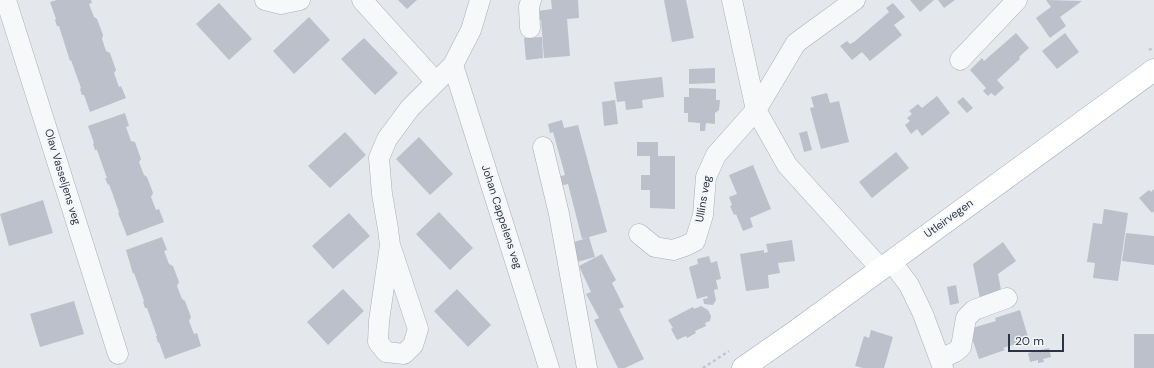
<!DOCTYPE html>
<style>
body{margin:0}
#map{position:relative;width:1154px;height:368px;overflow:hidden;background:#e4e7ec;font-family:"DM Sans",sans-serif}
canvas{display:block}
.scale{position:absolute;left:1008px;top:334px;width:56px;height:18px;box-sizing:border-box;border:2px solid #2b3445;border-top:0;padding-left:5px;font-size:12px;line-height:14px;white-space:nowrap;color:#2b3445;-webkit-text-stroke:3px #f4f6f9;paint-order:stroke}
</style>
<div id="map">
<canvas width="1154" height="368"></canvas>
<div class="scale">20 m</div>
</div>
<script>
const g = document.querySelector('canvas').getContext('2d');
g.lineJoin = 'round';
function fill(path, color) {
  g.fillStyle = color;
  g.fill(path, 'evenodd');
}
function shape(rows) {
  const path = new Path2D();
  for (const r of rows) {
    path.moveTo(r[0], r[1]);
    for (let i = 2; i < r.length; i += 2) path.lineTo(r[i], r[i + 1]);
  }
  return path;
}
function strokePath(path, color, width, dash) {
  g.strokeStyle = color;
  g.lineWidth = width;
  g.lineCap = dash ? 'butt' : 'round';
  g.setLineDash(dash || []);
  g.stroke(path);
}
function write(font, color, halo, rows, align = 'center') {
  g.font = font + ' "DM Sans",sans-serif';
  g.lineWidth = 4;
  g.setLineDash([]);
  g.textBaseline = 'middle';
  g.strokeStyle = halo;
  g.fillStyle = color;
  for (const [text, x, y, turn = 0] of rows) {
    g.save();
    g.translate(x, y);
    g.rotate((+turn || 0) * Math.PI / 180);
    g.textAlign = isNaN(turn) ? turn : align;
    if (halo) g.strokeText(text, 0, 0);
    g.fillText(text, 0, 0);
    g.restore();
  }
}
const building = shape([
 [57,0,91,0,92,3,89,4,94,17,97,19,103,35,102,39,106,51,110,53,116,70,114,73,119,87,121,86,126,98,90,112,84,95,82,95,80,89,81,88,71,60,70,61,59,26,57,26,55,20,56,19,50,2],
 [398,0,417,0,407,9],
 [551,0,578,0,579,18,567,19,570,56,544,58,541,20,539,20,538,11,552,9],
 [664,0,686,0,694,38,672,42],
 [910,0,934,0,920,12],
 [938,0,955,0,944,8],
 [1046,0,1082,1,1060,17,1066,26,1050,38,1036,18,1051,7],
 [219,3,252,39,229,60,196,24],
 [893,3,905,17,894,25,902,35,870,61,862,52,852,60,840,46,847,41,850,44,854,42,889,12,886,8],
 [309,17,330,40,294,74,273,51],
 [1016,33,1029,48,1019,57,1020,59,997,80,1004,88,995,96,991,93,988,96,983,91,986,88,970,70,982,58,984,61],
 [1065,33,1079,52,1057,69,1042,51],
 [542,37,543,58,526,60,524,38],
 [364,38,398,73,375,95,341,59],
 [715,68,715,83,689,84,689,69],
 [662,77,664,97,642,100,643,108,626,110,625,101,617,102,614,82],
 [689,88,716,89,716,100,720,100,719,110,715,113,715,124,706,123,705,131,700,131,700,123,688,122,688,113,684,113,684,97,689,97],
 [827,93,830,103,839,101,849,142,821,149,810,108,814,107,811,97],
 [937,96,950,113,922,136,917,129,911,134,905,125,910,121,907,118,912,114,909,111,918,104,922,108],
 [963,97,973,108,967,113,957,102],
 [615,100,618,124,604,126,602,102],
 [125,113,129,126,126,127,131,141,135,142,141,159,139,162,144,175,147,177,153,193,151,197,156,210,159,209,164,222,127,236,118,213,119,212,109,184,108,185,105,178,107,178,97,150,95,150,93,144,94,143,88,126],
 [562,120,564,128,578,125,607,232,589,237,595,257,577,262,571,243,587,238,582,239,568,184,559,186,557,177,565,175,553,132,550,133,548,124],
 [807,131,812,150,804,152,799,133],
 [345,132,366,155,330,188,308,166],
 [419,137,453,174,430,195,396,159],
 [637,142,658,142,658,156,675,156,675,209,650,208,650,190,641,190,641,175,650,175,650,156,637,156],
 [896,152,909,168,872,198,859,182],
 [753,165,771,209,750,218,753,227,743,231,736,214,734,215,730,206,732,205,729,197,737,194,729,175],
 [1154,189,1154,211,1152,213,1139,198,1149,190,1151,192],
 [43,200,53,233,9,246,0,214],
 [1104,209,1128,213,1118,281,1093,278,1095,263,1087,262,1093,223,1102,224],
 [439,212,473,248,450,270,416,234],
 [349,213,370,236,333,269,312,246],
 [1126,233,1154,236,1154,265,1122,261],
 [162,237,167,250,164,251,169,264,173,266,179,282,177,286,182,299,185,301,191,317,189,321,194,334,197,333,201,346,165,359,159,342,158,343,156,336,157,336,147,308,145,308,143,302,144,301,134,273,133,274,126,250],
 [792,240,795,261,778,263,780,273,768,275,769,288,746,291,740,254,764,250,764,253,768,252,766,244],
 [1003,242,1016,261,998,274,1002,295,980,299,973,264],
 [602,254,616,280,612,283,624,307,619,309,644,359,625,368,618,368,594,320,599,318,586,294,591,292,579,266],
 [709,256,711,263,717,261,721,279,716,280,718,289,714,290,716,300,713,305,704,304,703,299,708,298,707,296,697,299,689,267,698,264,697,259],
 [956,285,959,303,950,305,947,287],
 [343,289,364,311,328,345,307,322],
 [457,289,491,325,468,347,434,311],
 [74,301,84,334,40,347,30,314],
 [701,306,708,310,711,316,710,321,705,323,706,326,695,331,696,333,687,338,686,336,677,340,671,329,673,328,668,320,693,307,694,309],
 [1020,310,1029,340,1003,348,1005,350,979,359,969,329,996,321,995,318],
 [871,330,893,337,884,368,863,368,855,366,864,336,869,338],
 [1134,334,1154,334,1154,368,1134,368],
 [1049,348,1051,357,1043,359,1044,362,1038,363,1038,360,1030,362,1028,353]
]);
const path = shape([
 [1149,50,1154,47],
 [703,368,729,351]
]);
const minor = shape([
 [6,0,118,354],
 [265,0,281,4,300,0],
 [362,0,436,82],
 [480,0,471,30,453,65,549,368],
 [732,0,756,110,787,165,881,269],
 [530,28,529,7,531,0],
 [960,60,1017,0],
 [543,147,559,214,587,368],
 [639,234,655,247,673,250,685,246,695,241,703,215,706,177,716,155,756,110,796,43,855,0],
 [390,245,418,329,413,345,404,354,386,352,378,342,379,321,390,245,388,229,382,194,379,158,387,139,410,108,453,65],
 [891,261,909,285,923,314,943,368],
 [940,359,955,352,961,347,966,318,974,310,1007,298]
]);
const major = shape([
 [743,368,796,331,1154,70]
]);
const streetNames = [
 ["Olav Vasseljens veg",62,177,73],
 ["Ullins veg",704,199,-80],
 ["Johan Cappelens veg",501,217,72],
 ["Utleirvegen",949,219,-36]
];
fill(building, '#bbc0ca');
strokePath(minor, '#a9aeb7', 21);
strokePath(major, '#a3abb8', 23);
strokePath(path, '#c2c5cb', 2.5, [3, 3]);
strokePath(minor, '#f7f8fa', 20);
strokePath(major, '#fff', 22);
write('11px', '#2b3445', '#f4f6f9', streetNames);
</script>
